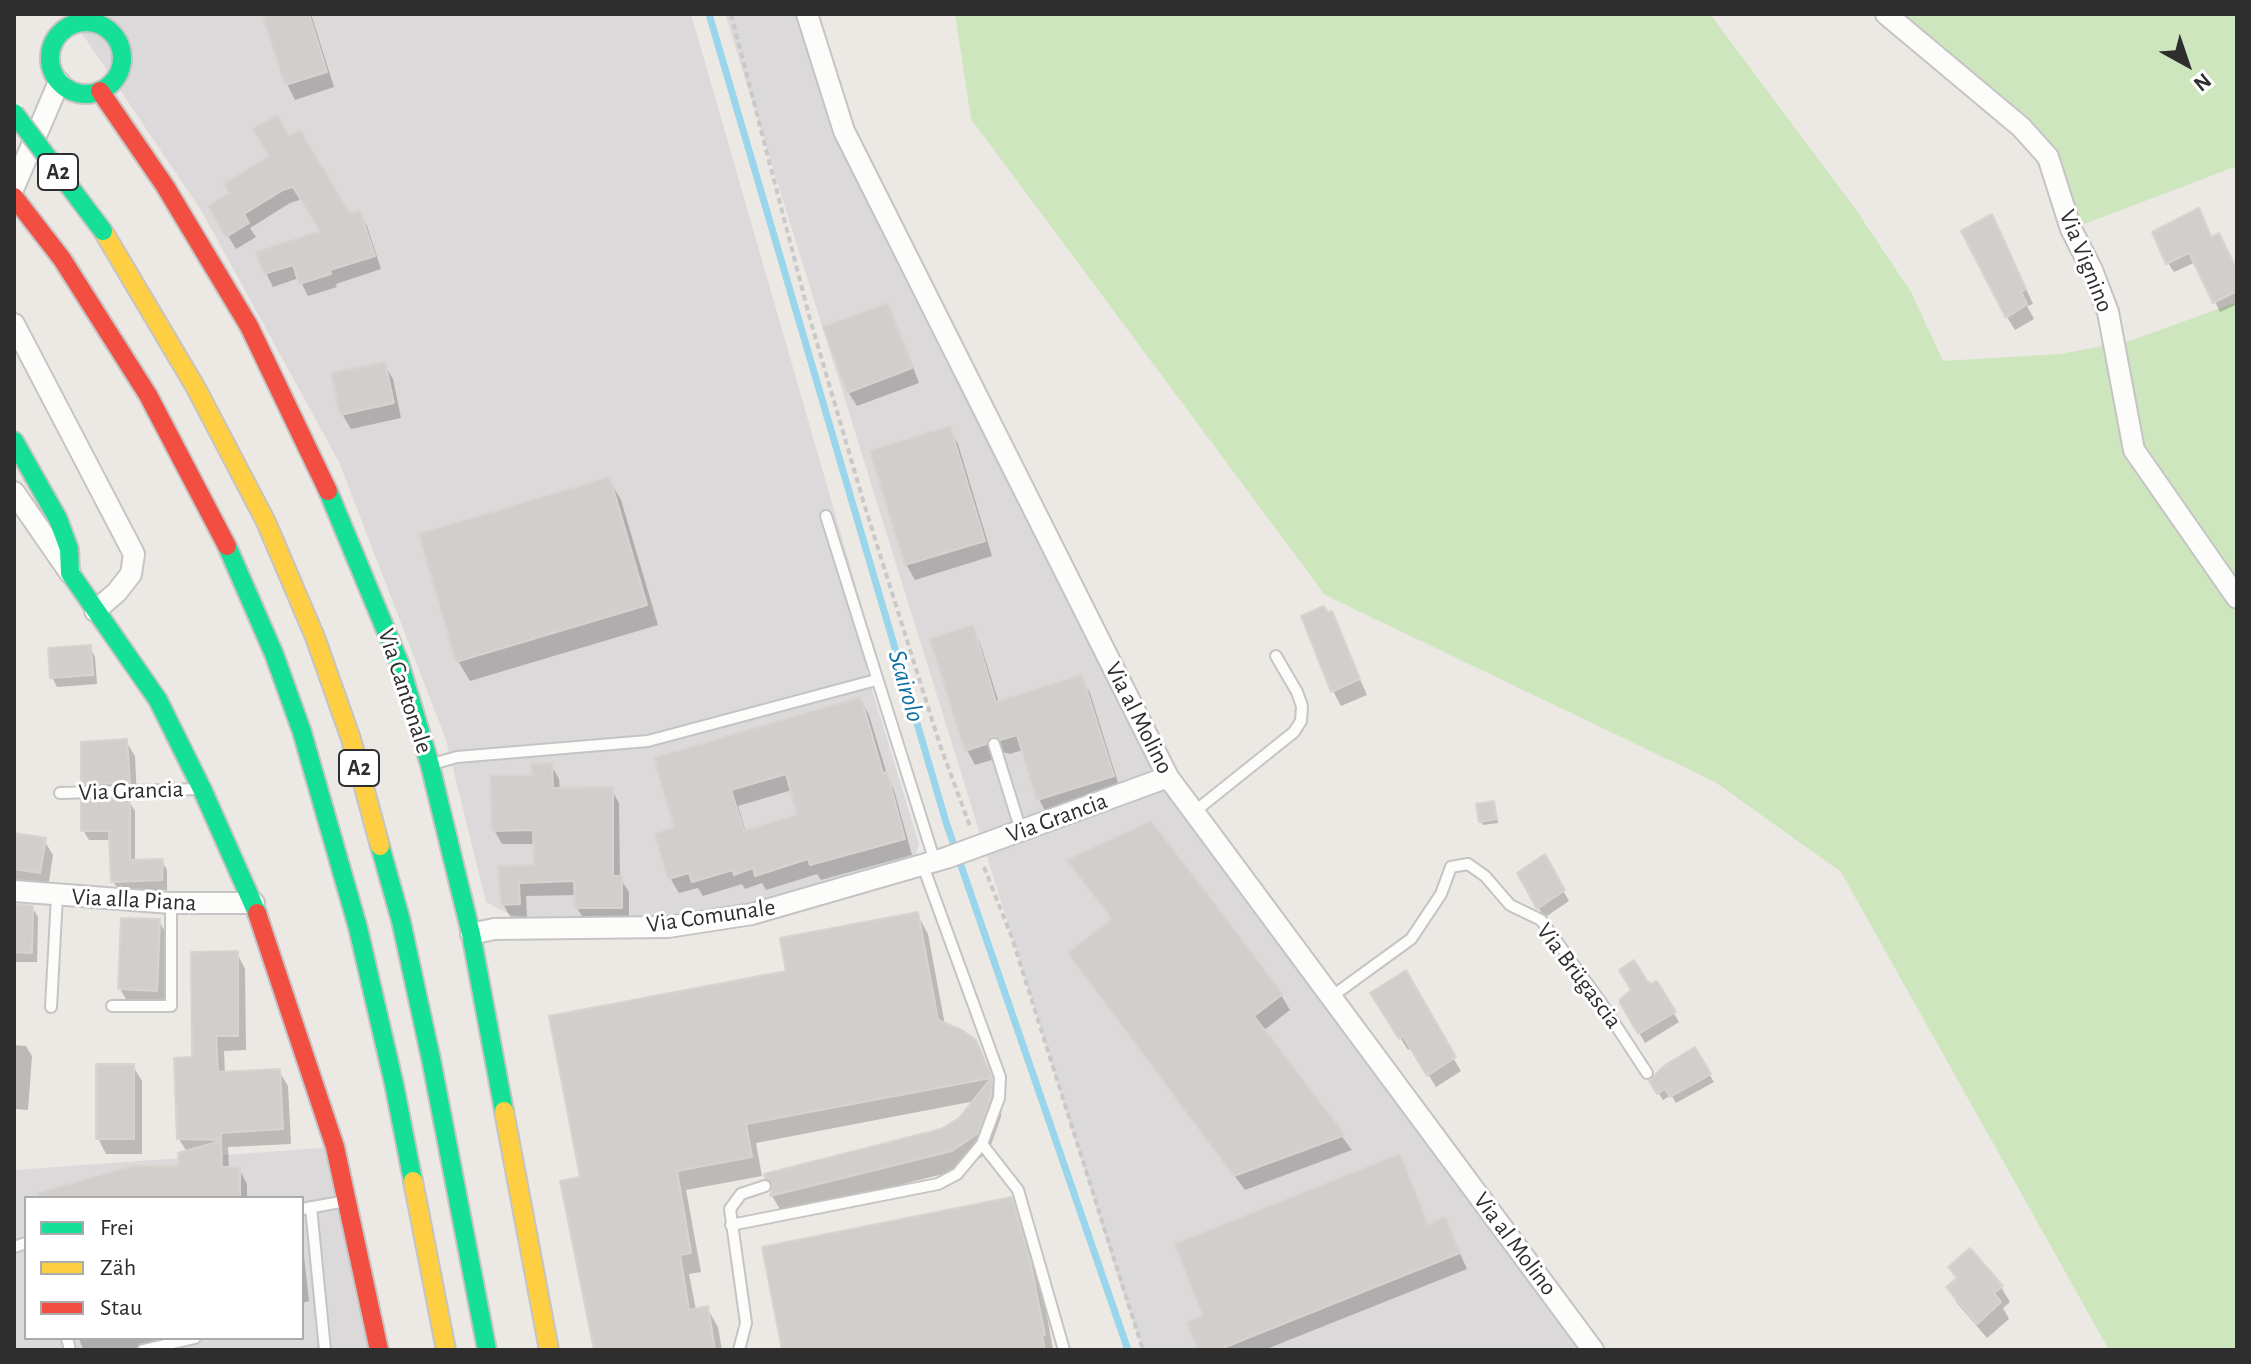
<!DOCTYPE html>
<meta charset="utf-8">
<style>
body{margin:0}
#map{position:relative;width:2251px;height:1364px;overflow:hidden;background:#ece8e4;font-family:"Alegreya Sans",sans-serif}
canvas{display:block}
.frame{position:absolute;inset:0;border:16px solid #2e2e2e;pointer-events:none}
.legend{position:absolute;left:24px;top:1196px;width:280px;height:144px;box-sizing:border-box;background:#fff;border:2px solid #ababab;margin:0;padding:10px 14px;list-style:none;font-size:24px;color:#2e2e2e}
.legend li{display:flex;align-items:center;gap:16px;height:40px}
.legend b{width:40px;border:2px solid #ababab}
.north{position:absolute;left:2147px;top:24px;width:80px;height:80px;-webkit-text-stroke:6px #fff;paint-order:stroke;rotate:140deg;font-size:22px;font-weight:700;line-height:32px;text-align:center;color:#2e2e2e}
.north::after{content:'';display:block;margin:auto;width:28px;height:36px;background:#2e2e2e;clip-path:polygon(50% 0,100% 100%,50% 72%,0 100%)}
</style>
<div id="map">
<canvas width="2251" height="1364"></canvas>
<div class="frame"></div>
<ul class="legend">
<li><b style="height:10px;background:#16e098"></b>Frei</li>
<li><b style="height:10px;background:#ffcf43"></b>Zäh</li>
<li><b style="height:10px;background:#f24e42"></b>Stau</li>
</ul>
<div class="north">N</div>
</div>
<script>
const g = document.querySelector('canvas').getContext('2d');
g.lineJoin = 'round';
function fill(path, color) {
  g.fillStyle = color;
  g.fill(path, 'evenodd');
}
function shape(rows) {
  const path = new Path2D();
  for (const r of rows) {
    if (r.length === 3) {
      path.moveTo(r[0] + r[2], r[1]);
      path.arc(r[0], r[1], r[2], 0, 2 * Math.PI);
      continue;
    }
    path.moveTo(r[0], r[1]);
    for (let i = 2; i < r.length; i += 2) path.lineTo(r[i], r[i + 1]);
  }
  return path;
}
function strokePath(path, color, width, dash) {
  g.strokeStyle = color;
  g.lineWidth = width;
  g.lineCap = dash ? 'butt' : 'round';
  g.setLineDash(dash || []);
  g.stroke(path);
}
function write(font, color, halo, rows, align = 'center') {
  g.font = font + ' "Alegreya Sans",sans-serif';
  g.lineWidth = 6;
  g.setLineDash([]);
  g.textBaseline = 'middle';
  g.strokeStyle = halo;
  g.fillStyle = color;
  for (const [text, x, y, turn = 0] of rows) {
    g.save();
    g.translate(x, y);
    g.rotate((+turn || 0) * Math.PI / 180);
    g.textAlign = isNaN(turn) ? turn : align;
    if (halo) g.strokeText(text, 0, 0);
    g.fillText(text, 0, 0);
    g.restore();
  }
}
const industrial = shape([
 [69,14,691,14,879,666,866,670,919,844,915,857,748,907,645,917,532,919,509,914,486,902,446,740,339,462,202,212],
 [725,14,807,14,844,131,1168,777,1593,1350,1143,1350,1120,1284],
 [335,1147,379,1350,14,1350,14,1170],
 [26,1198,302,1198,302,1338,26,1338]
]);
const green = shape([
 [955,14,1710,14,1854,207,1911,292,1943,361,2060,354,2130,341,2237,302,2237,1350,2109,1350,1841,872,1715,782,1325,595,971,119],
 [1886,14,2237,14,2237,166,2071,229,2048,157]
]);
const shadow = shape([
 [264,14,311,14,334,87,295,100,287,84],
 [289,138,349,216,359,213,367,226,381,269,336,284,337,287,308,296,299,278,273,287,266,273,322,233,303,199,290,203,250,228,256,237,236,249,210,207,232,194],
 [1999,230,2033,304,2027,306,2034,319,2015,330,2007,317],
 [2212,239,2237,276,2237,304,2220,312,2196,262,2174,272,2168,263],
 [887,305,895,320,919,383,857,406,848,392],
 [384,364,393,379,401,418,351,429,342,414],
 [949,429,958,444,992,556,915,580,906,564],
 [609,479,621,500,658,625,470,681,458,661],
 [1331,614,1367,695,1341,706,1333,691,1328,615],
 [972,628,980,643,999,703,1081,677,1090,693,1121,792,1047,815,1039,799,1023,750,1010,754,1000,751,995,759,975,765,967,750],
 [90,647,95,657,97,684,57,687,52,677],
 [861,700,869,715,888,778,894,790,912,855,821,880,817,874,766,890,762,883,745,889,742,884,703,896,698,888,679,893,670,878,657,835,677,829,657,759],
 [792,790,799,816,746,833,738,806],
 [126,741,135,756,137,798,127,798,135,811,135,862,162,861,167,870,167,890,119,891,113,881,112,840,89,840,83,830,93,802,83,784],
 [551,765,559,779,560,790,611,789,619,803,620,878,629,892,629,921,585,921,577,908,577,895,526,896,527,917,511,918,503,904,500,868,537,867,536,844,502,844,494,830,534,777],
 [1495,807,1498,823,1483,825,1481,821],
 [14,835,44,840,53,855,48,888,14,882],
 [1544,857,1569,901,1544,918,1520,874],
 [1070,861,1281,995,1290,1010,1263,1031,1352,1150,1245,1190,1070,953,1113,921],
 [14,906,32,907,38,917,37,962,14,962],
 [917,914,928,934,945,1025,974,1042,1002,1099,1001,1117,988,1153,963,1169,783,1214,772,1196,774,1189,767,1177,942,1131,961,1120,975,1101,756,1143,762,1176,686,1190,701,1272,689,1274,696,1310,707,1308,718,1327,722,1350,596,1350,582,1179,789,973],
 [159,921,168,937,165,1005,129,1004,120,989],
 [237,953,245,969,246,1050,224,1051,225,1074,279,1071,288,1086,291,1144,228,1147,229,1169,239,1169,247,1184,247,1198,74,1198,181,1168,187,1152,179,1139,194,1059],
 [1656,983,1679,1022,1645,1043,1622,1002],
 [1380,1006,1441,1038,1461,1071,1436,1087,1412,1048,1408,1050],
 [14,1045,26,1046,32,1056,28,1110,14,1109],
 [1694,1050,1714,1082,1676,1103,1671,1095,1663,1100,1651,1081],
 [133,1066,142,1081,142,1154,106,1154,98,1138],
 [1399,1156,1429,1226,1445,1220,1467,1269,1264,1350,1200,1350,1206,1317],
 [1011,1200,1023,1220,1042,1287,1053,1350,784,1350],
 [302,1238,309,1301,302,1303],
 [1950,1267,2001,1287,2010,1302,2003,1308,2009,1319,1987,1338,1957,1303,1949,1288,1957,1280],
 [79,1338,193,1338,144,1350,83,1350]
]);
const stream = shape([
 [709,14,946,822,1128,1350]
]);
const building = shape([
 [262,14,309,14,327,72,285,85,262,14],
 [277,115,289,136,300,130,350,214,360,211,375,256,330,270,331,274,299,284,293,265,264,274,256,252,320,231,293,187,283,190,244,214,249,223,226,237,208,206,230,193,224,184,269,156,253,129,277,115],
 [2199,208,2211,237,2219,233,2237,270,2237,291,2213,303,2189,253,2166,264,2152,232,2199,208],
 [1992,214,2026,289,2021,292,2027,304,2006,318,1961,231,1992,214],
 [888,303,912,368,847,393,823,327,888,303],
 [385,362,394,403,340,415,331,373,385,362],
 [950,426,985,541,905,565,870,451,950,426],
 [610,477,647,605,456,662,419,534,610,477],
 [1324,606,1328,613,1332,611,1360,679,1331,692,1301,616,1324,606],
 [973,625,996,702,1082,675,1114,776,1037,800,1017,735,1000,740,991,737,986,744,965,751,930,639,973,625],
 [91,645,93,675,50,678,48,648,91,645],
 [861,697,883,773,887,772,905,839,810,865,808,859,755,876,753,868,734,875,733,870,692,882,689,873,668,879,655,834,674,827,654,758,861,697],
 [786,774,797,815,744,831,731,790,786,774],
 [127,739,130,783,81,784,81,742,127,739],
 [552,763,553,788,613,787,613,876,622,876,622,908,575,908,574,881,519,883,520,904,501,905,498,866,534,865,533,830,492,831,490,775,532,775,531,764,552,763],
 [130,799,130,860,163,859,162,880,111,882,109,831,81,831,81,800,130,799],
 [1494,801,1497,819,1479,822,1476,804,1494,801],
 [1151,821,1283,994,1254,1016,1345,1135,1234,1176,1068,953,1112,919,1067,860,1151,821],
 [14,833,46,838,40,873,14,869,14,833],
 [1545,854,1565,890,1537,909,1517,873,1545,854],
 [14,904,33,906,32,953,14,952,14,904],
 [918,912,938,1020,962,1030,976,1040,992,1078,991,1096,977,1134,952,1151,770,1196,773,1184,765,1178,764,1174,941,1129,959,1118,991,1078,746,1124,752,1157,677,1171,691,1253,680,1255,689,1310,708,1306,715,1350,594,1350,560,1181,580,1177,549,1016,786,971,780,938,918,912],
 [121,918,160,919,157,991,118,989,121,918],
 [238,951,238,1036,216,1036,218,1072,280,1069,283,1129,221,1133,221,1140,177,1139,174,1058,192,1057,191,952,238,951],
 [1634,960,1647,981,1651,984,1657,981,1676,1012,1638,1034,1620,1003,1620,999,1631,990,1619,970,1634,960],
 [1406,970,1456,1057,1427,1076,1403,1036,1399,1039,1370,993,1406,970],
 [1695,1047,1711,1074,1670,1097,1665,1089,1657,1094,1649,1081,1665,1065,1695,1047],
 [96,1064,134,1064,134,1139,96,1139,96,1064],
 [221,1141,222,1167,240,1167,240,1198,39,1198,38,1193,132,1166,179,1166,178,1153,221,1141],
 [1400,1154,1428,1225,1445,1217,1460,1253,1218,1350,1198,1350,1187,1322,1203,1316,1175,1244,1400,1154],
 [1012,1197,1031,1265,1045,1335,1042,1335,1045,1350,782,1350,762,1247,1012,1197],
 [1970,1248,2003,1286,1994,1293,2001,1302,1977,1324,1946,1287,1957,1278,1948,1267,1970,1248]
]);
const path = shape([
 [731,14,810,319,865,507,940,745,971,829],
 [984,867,1012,938,1143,1350]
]);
const lane = shape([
 [826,516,935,862],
 [994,744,1021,831],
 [432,764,457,757,648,741,876,680],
 [60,793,200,789],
 [1194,812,1294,732,1301,721,1302,706,1297,692,1276,656],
 [1331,997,1411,939,1441,894,1451,867,1468,864,1485,876,1510,905,1541,920,1600,1001,1647,1073],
 [112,1006,171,1006,171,903],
 [51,1007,57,896],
 [982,1144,1018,1190,1064,1350],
 [311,1207,325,1350],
 [302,1209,346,1201],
 [731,1225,938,1184,957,1174,982,1144,999,1098,1000,1077,923,866],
 [14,1247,26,1243],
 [67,1338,70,1350],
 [143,1350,195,1338],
 [739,1350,746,1323,730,1209,741,1194,765,1186]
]);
const street = shape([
 [807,14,844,131,1168,777,1593,1350],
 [1886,14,2021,127,2048,157,2071,229,2092,270,2108,312,2134,450,2237,598],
 [14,187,59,82],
 [14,324,134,554,131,574,117,592,95,611],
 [14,492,70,573],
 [14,891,171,903,254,903],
 [471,934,494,929,668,927,752,914,946,858,1168,777]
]);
const fast = shape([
 [86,58,36],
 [14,441,58,519,69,549,70,573,158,700,202,789,257,913],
 [328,491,399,662,430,765,471,934,504,1111],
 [227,546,274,654,302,732,358,928,394,1084,413,1181],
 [380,846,401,921,431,1059,487,1350]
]);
const slow = shape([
 [103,231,196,388,266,522,315,637,351,739,380,846],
 [504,1111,549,1350],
 [413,1181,446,1350]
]);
const jam = shape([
 [100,91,165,186,249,326,328,491],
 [14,197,62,259,148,395,227,546],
 [257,913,335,1147,379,1350]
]);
const fastBridge = shape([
 [14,113,103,231]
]);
const shields = [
 [58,172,40],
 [359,768,40]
];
const shieldNames = [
 ["A2",58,172],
 ["A2",359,768]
];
const streetNames = [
 ["Via Vignino",2086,261,68],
 ["Via Cantonale",405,691,72],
 ["Via al Molino",1139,718,63],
 ["Via Grancia",131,791,-2],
 ["Via Grancia",1057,818,-20],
 ["Via alla Piana",134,900,3],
 ["Via Comunale",711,916,-8],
 ["Via Brügascia",1579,976,53],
 ["Via al Molino",1515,1244,53]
];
const waterNames = [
 ["Scairolo",906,686,74]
];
fill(industrial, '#dcd9db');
fill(green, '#cee6be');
fill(shadow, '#0003');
strokePath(stream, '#99d6ec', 7);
fill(building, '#d1cecb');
strokePath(building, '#d7d4d0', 2);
strokePath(lane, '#c5c4c5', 14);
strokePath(street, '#c5c4c5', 24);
strokePath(fast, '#c5c4c5', 22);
strokePath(slow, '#c5c4c5', 22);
strokePath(jam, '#c5c4c5', 22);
strokePath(path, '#c9c9c8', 4, [6, 4]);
strokePath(lane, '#fcfcfb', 10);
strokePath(street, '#fcfcfb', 20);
strokePath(fast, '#16e098', 18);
strokePath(slow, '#ffcf43', 18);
strokePath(jam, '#f24e42', 18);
strokePath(fastBridge, '#c6c5c4', 22, []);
strokePath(fastBridge, '#16e098', 18);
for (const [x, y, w] of shields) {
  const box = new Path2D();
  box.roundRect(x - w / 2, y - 18, w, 36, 6);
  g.fillStyle = '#fff';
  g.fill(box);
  strokePath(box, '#2e2e2e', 2);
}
write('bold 22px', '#2e2e2e', null, shieldNames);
write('24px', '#2e2e2e', '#fff', streetNames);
write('italic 26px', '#0d6fa3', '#fff', waterNames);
</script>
